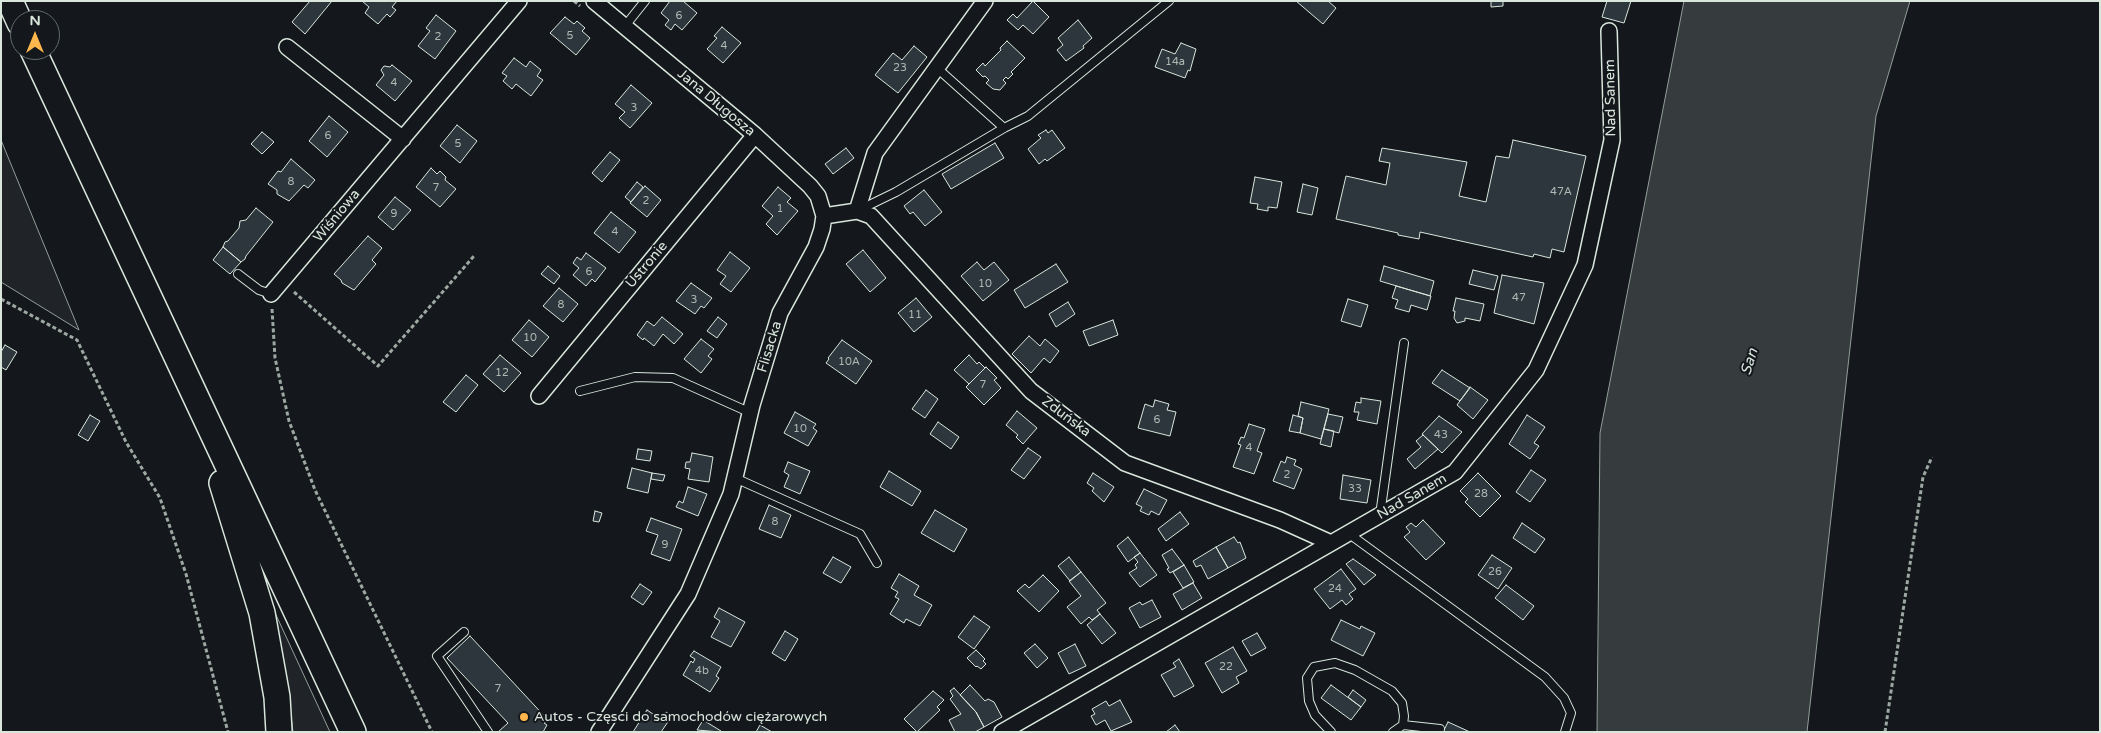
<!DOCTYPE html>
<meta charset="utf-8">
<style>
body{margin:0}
#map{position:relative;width:2101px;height:733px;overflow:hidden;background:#14181c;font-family:"Varela Round",sans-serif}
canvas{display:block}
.frame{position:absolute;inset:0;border:2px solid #d8e6dc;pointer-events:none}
.north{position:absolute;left:10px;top:10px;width:50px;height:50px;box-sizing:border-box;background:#14181c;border:1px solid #626a69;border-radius:50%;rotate:0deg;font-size:14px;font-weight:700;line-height:20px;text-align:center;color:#d8e6dc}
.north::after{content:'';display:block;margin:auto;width:18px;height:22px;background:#ffb74d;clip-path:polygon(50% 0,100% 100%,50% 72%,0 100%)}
</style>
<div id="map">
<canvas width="2101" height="733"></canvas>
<div class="frame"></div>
<div class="north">N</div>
</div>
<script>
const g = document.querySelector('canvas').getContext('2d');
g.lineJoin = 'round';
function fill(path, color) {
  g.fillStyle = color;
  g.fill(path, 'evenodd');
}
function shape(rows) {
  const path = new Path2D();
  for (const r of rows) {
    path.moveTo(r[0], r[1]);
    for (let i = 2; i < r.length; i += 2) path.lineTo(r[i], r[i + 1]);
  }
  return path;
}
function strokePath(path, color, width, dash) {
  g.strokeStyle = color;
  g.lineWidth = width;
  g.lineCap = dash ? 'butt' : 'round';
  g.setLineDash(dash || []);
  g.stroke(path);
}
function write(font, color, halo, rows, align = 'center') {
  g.font = font + ' "Varela Round",sans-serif';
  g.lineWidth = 4;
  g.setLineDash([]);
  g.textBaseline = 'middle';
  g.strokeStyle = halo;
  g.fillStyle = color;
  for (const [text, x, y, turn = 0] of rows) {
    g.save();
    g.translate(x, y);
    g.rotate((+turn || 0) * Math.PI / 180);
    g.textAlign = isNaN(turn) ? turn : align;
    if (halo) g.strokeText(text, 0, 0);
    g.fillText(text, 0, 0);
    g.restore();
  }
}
const green = shape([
 [1,140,79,330,1,282,1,140],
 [271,604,330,732,293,732,284,662,271,604]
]);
const water = shape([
 [1684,1,1910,1,1876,116,1807,732,1597,732,1600,433,1684,1]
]);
const building = shape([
 [310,1,332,1,305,34,292,22,310,1],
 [362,1,397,1,392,7,396,10,390,17,387,14,378,24,365,13,369,7,362,1],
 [670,1,683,1,697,13,682,30,675,24,671,30,665,25,669,20,661,13,670,1],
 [1033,1,1049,17,1033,34,1023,25,1018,30,1007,20,1013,14,1017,18,1033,1],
 [1296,1,1328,1,1336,8,1323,24,1296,1],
 [1491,1,1503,1,1503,6,1491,7,1491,1],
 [1607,1,1631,1,1624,23,1602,17,1607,1],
 [436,15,456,31,435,59,418,46,430,31,426,28,436,15],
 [565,17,574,24,577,21,585,28,582,31,590,38,576,55,550,33,565,17],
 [1078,20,1092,38,1083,46,1084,48,1066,61,1057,50,1063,45,1058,38,1078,20],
 [722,27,741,43,723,63,707,49,717,38,714,36,722,27],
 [1007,41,1025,58,1011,72,1013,74,1008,79,1006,77,1003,80,1006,83,1000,90,993,89,986,83,989,80,985,76,983,77,976,70,983,63,985,66,1001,50,1000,48,1007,41],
 [1181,43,1196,49,1190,71,1188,70,1185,78,1155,67,1162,49,1175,54,1181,43],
 [914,46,927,57,898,93,875,75,893,53,902,60,914,46],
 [514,58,526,67,530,61,541,70,537,76,543,80,531,96,516,84,512,89,503,81,507,76,502,73,514,58],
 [392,65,412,81,395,101,376,85,384,75,381,70,384,66,390,67,392,65],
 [631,85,652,103,630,128,619,118,625,112,615,104,631,85],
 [329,116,348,132,327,157,309,141,329,116],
 [457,125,477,141,460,163,440,146,457,125],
 [1046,130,1048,133,1052,130,1065,148,1047,161,1045,159,1039,164,1028,149,1041,138,1038,135,1046,130],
 [262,132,274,142,262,154,251,144,262,132],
 [1513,140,1586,156,1564,252,1552,249,1550,258,1534,254,1533,257,1420,232,1419,239,1398,235,1398,233,1336,219,1346,176,1386,185,1390,163,1379,161,1382,148,1467,162,1459,196,1486,202,1496,156,1509,158,1513,140],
 [995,143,1004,158,951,189,942,174,995,143],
 [846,148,854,158,833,174,825,164,846,148],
 [610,152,620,160,602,182,592,173,610,152],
 [291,159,315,180,308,188,304,185,289,201,277,194,277,190,268,184,278,171,281,172,291,159],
 [431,168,437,174,440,171,446,177,445,180,456,189,440,207,416,187,431,168],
 [1255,177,1282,182,1277,208,1268,207,1268,211,1257,209,1258,204,1250,203,1255,177],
 [637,182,643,187,631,202,625,197,637,182],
 [1303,184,1318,188,1312,215,1297,212,1303,184],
 [645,186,661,200,647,217,630,203,645,186],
 [778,187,791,198,787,202,798,211,777,235,766,224,773,216,762,206,778,187],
 [924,190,942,212,925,226,913,212,910,214,904,206,924,190],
 [395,197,411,210,393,230,378,217,395,197],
 [256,208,273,222,246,256,245,259,241,262,223,247,225,242,228,241,239,228,240,221,246,220,256,208],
 [611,212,636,232,619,253,594,233,611,212],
 [368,236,382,248,372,260,376,264,354,290,342,283,341,280,334,274,368,236],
 [223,247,241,262,230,274,213,260,223,247],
 [863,250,886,278,870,292,846,264,863,250],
 [730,252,750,268,731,292,720,284,726,276,717,270,730,252],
 [586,253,606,268,595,282,592,279,586,286,573,275,579,268,573,263,577,257,581,260,586,253],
 [977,262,984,270,994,262,1009,280,983,301,961,276,977,262],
 [1056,264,1068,282,1025,308,1014,290,1056,264],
 [548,266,560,276,554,284,541,274,548,266],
 [1384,266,1434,281,1430,296,1380,281,1384,266],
 [1473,270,1498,276,1494,290,1469,284,1473,270],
 [1502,275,1544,283,1534,324,1494,313,1502,275],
 [691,283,712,298,704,308,701,306,695,314,676,301,691,283],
 [1396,286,1431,296,1427,310,1411,305,1409,312,1395,308,1398,300,1392,298,1396,286],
 [559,288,578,304,563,322,543,306,559,288],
 [916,298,932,317,914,332,898,313,916,298],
 [1456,298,1484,304,1480,321,1465,318,1465,321,1457,323,1454,318,1455,311,1453,311,1456,298],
 [1348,299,1368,305,1361,327,1341,321,1348,299],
 [1068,302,1075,314,1056,327,1049,314,1068,302],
 [662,317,683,334,674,344,663,334,654,346,644,338,643,340,637,335,647,321,654,326,662,317],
 [718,317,727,324,717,338,707,331,718,317],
 [529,320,549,337,532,357,512,340,529,320],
 [1113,320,1118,335,1089,346,1083,331,1113,320],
 [1029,336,1040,346,1045,339,1059,351,1050,363,1044,358,1031,373,1012,354,1029,336],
 [701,339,714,349,708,356,712,359,701,373,684,359,701,339],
 [842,340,872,361,856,384,826,363,829,359,828,358,842,340],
 [5,345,17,352,6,370,1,367,1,352,5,345],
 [500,355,521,373,504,392,483,374,500,355],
 [969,355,977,364,979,362,985,368,969,384,954,370,969,355],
 [986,367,997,378,994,380,1001,388,984,405,966,387,986,367],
 [1442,370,1470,388,1460,401,1432,383,1442,370],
 [466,375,478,385,456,412,443,402,466,375],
 [1470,387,1488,400,1473,419,1457,405,1470,387],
 [926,390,938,399,925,418,912,409,926,390],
 [1361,398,1381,401,1377,424,1357,420,1359,412,1354,412,1356,402,1361,403,1361,398],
 [1155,400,1169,404,1167,410,1176,412,1170,436,1138,428,1145,404,1153,407,1155,400],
 [1301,402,1329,409,1321,439,1300,433,1303,418,1298,416,1301,402],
 [1017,411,1037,428,1023,444,1016,437,1018,435,1006,425,1017,411],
 [795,412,816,424,813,428,817,431,808,446,784,433,795,412],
 [1328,414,1343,417,1339,433,1324,429,1328,414],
 [90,415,100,421,88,441,78,435,90,415],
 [1293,415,1303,418,1300,433,1289,431,1293,415],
 [1527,415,1545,427,1534,443,1539,446,1530,459,1509,444,1527,415],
 [1439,416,1462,432,1442,453,1422,434,1439,416],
 [938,422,959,437,951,449,930,434,938,422],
 [1249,424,1265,429,1257,451,1262,453,1254,474,1233,467,1241,445,1238,444,1241,437,1244,438,1249,424],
 [1324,429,1334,431,1331,447,1320,444,1324,429],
 [1423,435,1438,449,1415,469,1407,459,1421,447,1416,441,1423,435],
 [1028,448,1041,457,1024,479,1011,470,1028,448],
 [638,449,652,451,650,461,636,459,638,449],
 [692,453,713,457,709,482,688,479,690,469,685,468,686,462,690,462,692,453],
 [1287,457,1296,460,1294,465,1302,469,1294,489,1273,481,1281,461,1285,463,1287,457],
 [788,462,810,471,800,494,784,487,789,475,784,472,788,462],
 [632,468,652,473,648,493,627,488,632,468],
 [1531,470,1546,480,1530,502,1516,492,1531,470],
 [889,471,921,491,912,506,880,487,889,471],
 [652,473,665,475,663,481,651,479,652,473],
 [1093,473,1114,487,1104,502,1092,491,1094,488,1087,483,1093,473],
 [1478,473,1501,496,1480,517,1465,502,1468,499,1460,491,1478,473],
 [1343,475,1371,480,1367,503,1340,499,1343,475],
 [688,487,707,494,698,516,676,507,679,501,683,503,688,487],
 [1144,489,1167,500,1159,515,1151,511,1149,515,1140,511,1142,507,1136,504,1144,489],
 [769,505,791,515,781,538,759,529,769,505],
 [935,510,967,529,954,552,921,533,935,510],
 [595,511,602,513,599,522,593,521,595,511],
 [1180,512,1189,524,1166,541,1158,529,1180,512],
 [651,518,682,529,670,561,651,554,658,535,646,531,651,518],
 [1423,520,1445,543,1426,560,1404,537,1410,532,1406,527,1411,523,1416,527,1423,520],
 [1522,523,1545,539,1535,553,1513,538,1522,523],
 [1128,537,1140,553,1128,562,1117,546,1128,537],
 [1234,537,1238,543,1240,542,1246,558,1228,568,1216,547,1234,537],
 [1216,547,1228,568,1208,579,1201,565,1196,567,1193,561,1216,547],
 [1172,549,1184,565,1170,573,1167,569,1169,568,1162,555,1172,549],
 [1140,553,1157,575,1140,587,1129,573,1137,568,1135,565,1138,562,1134,557,1140,553],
 [1492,555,1512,568,1498,589,1478,575,1492,555],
 [833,557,851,567,841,583,823,573,833,557],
 [1069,557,1081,572,1070,581,1058,566,1069,557],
 [1353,559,1376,575,1364,585,1346,564,1353,559],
 [1184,565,1194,582,1183,588,1173,572,1184,565],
 [1341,569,1356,589,1349,594,1353,599,1346,605,1342,600,1330,609,1314,589,1341,569],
 [1081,572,1106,603,1097,610,1100,614,1092,620,1089,617,1081,624,1067,607,1081,596,1069,581,1081,572],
 [899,574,919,586,914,595,932,605,920,626,906,619,904,623,890,614,899,599,895,597,898,592,891,588,899,574],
 [1043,575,1059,591,1039,612,1017,591,1025,584,1029,588,1043,575],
 [1193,583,1202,598,1182,610,1173,594,1193,583],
 [640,584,652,592,643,605,631,597,640,584],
 [1506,585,1534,606,1523,620,1495,598,1506,585],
 [1152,600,1161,617,1140,628,1129,608,1140,602,1142,605,1152,600],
 [719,608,745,622,731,647,711,637,720,621,714,617,719,608],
 [1100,614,1116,633,1102,644,1087,625,1100,614],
 [974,616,990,627,974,649,958,637,974,616],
 [1341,620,1360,629,1361,626,1375,633,1363,656,1331,640,1341,620],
 [785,631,798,639,785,661,772,653,785,631],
 [1257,633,1266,648,1251,656,1242,641,1257,633],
 [470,636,548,720,544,723,547,725,543,732,498,732,508,723,447,658,470,636],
 [1035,644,1048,658,1037,668,1024,653,1035,644],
 [1075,644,1086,666,1069,674,1058,653,1075,644],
 [1233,647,1247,671,1236,677,1239,683,1222,693,1205,663,1233,647],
 [976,650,985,659,983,661,986,664,981,669,977,666,976,667,967,658,976,650],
 [694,651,721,667,716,676,719,678,710,692,683,675,691,661,693,663,695,659,690,656,694,651],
 [1179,659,1194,686,1174,697,1161,675,1176,667,1173,663,1179,659],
 [970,685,985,701,988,699,994,702,1002,717,984,727,976,712,960,695,970,685],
 [1331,685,1361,707,1351,720,1321,698,1331,685],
 [954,688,976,712,984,727,975,732,955,732,949,720,961,714,950,699,953,696,950,691,954,688],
 [1353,690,1366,700,1361,707,1348,697,1353,690],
 [933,691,944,700,937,707,940,710,917,732,904,719,933,691],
 [1120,700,1132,722,1111,731,1105,720,1096,725,1091,716,1095,714,1092,709,1106,701,1109,706,1120,700],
 [647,710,662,720,666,712,672,716,661,732,633,732,647,710],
 [703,720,721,731,720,732,697,730,703,720],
 [1448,722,1470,732,1443,732,1448,722],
 [760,725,772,732,756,732,760,725],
 [1175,725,1180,732,1166,732,1175,725]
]);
const path = shape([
 [574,1,580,6],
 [294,292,378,366,474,256],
 [1,299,77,340,126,442,160,498,186,574,228,732],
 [272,309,275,358,289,421,315,490,432,732],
 [1885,732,1920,497,1923,477,1932,457]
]);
const lane = shape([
 [625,26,645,1],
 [937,68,1004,128],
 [859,210,896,192,1004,128,1028,116,1169,1],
 [238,274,259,290,271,294],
 [580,391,635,377,673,378,751,413],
 [735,478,860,534,877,563],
 [1380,515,1404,343],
 [1348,533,1545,677,1564,698,1571,713,1565,732],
 [464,632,437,656,488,732],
 [1331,732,1315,715,1309,701,1307,678,1314,667,1335,663,1355,670,1392,691,1402,703,1404,716,1403,725],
 [1393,732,1403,725,1440,729]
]);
const street = shape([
 [594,1,755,135,810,186,818,196,824,216,822,229,816,247,780,313,752,405,731,494,688,594,599,732],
 [287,47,403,139],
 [857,211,871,216,1031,391,1125,463,1280,520,1331,543],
 [824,216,857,211,875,153,985,1],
 [271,294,519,1],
 [539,396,755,135],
 [1002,732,1455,472,1536,370,1585,265,1612,140,1609,31]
]);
const primary = shape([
 [10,1,20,23],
 [33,50,353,732],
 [222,483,262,613,277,697,279,732]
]);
const markers = [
 [524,717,5,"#ffb74d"]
];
const numberNames = [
 ["6",679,16],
 ["5",570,36],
 ["2",438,37],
 ["4",724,46],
 ["14a",1175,62],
 ["23",900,68],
 ["4",394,83],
 ["3",634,108],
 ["6",328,136],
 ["5",458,144],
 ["8",291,182],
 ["7",436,188],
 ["47A",1561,192],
 ["2",646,201],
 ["1",780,209],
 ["9",394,214],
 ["4",615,232],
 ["6",589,272],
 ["10",985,284],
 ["47",1519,298],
 ["3",694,300],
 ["8",561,305],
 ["11",915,315],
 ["10",530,338],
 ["10A",849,362],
 ["12",502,373],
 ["7",983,385],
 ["6",1157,420],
 ["10",800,429],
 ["43",1441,435],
 ["4",1249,448],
 ["2",1287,475],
 ["33",1355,489],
 ["28",1481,494],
 ["8",775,522],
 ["9",665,545],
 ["26",1495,572],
 ["24",1335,589],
 ["22",1226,667],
 ["4b",702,671],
 ["7",498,689]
];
const streetNames = [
 ["Nad Sanem",1611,98,-91],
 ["Jana Długosza",716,103,40],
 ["Wiśniowa",337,216,-50],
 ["Ustronie",647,265,-50],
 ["Flisacka",770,347,-73],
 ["Zduńska",1066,417,37],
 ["Nad Sanem",1412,497,-30]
];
const poiNames = [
 ["Autos - Częsci do samochodów ciężarowych",534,717]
];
const waterNames = [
 ["San",1750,362,-73]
];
fill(green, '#202428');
strokePath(green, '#939e99', 1);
fill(water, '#363b3e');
strokePath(water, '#939e99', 1);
fill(building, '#2c363c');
strokePath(building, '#d8e6dc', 1);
strokePath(lane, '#d8e6dc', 10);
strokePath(street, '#d8e6dc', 18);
strokePath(primary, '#d8e6dc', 28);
strokePath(path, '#9da8a2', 3, [4, 2.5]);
strokePath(lane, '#14181c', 8);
strokePath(street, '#14181c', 15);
strokePath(primary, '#14181c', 25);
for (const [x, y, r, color] of markers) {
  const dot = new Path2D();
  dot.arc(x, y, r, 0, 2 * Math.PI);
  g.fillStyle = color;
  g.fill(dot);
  strokePath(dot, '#14181c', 2);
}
write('11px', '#adbab4', null, numberNames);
write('14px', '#d8e6dc', '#14181c', streetNames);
write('14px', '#d8e6dc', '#14181c', poiNames, 'left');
write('italic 15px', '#d8e6dc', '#14181c', waterNames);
</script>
